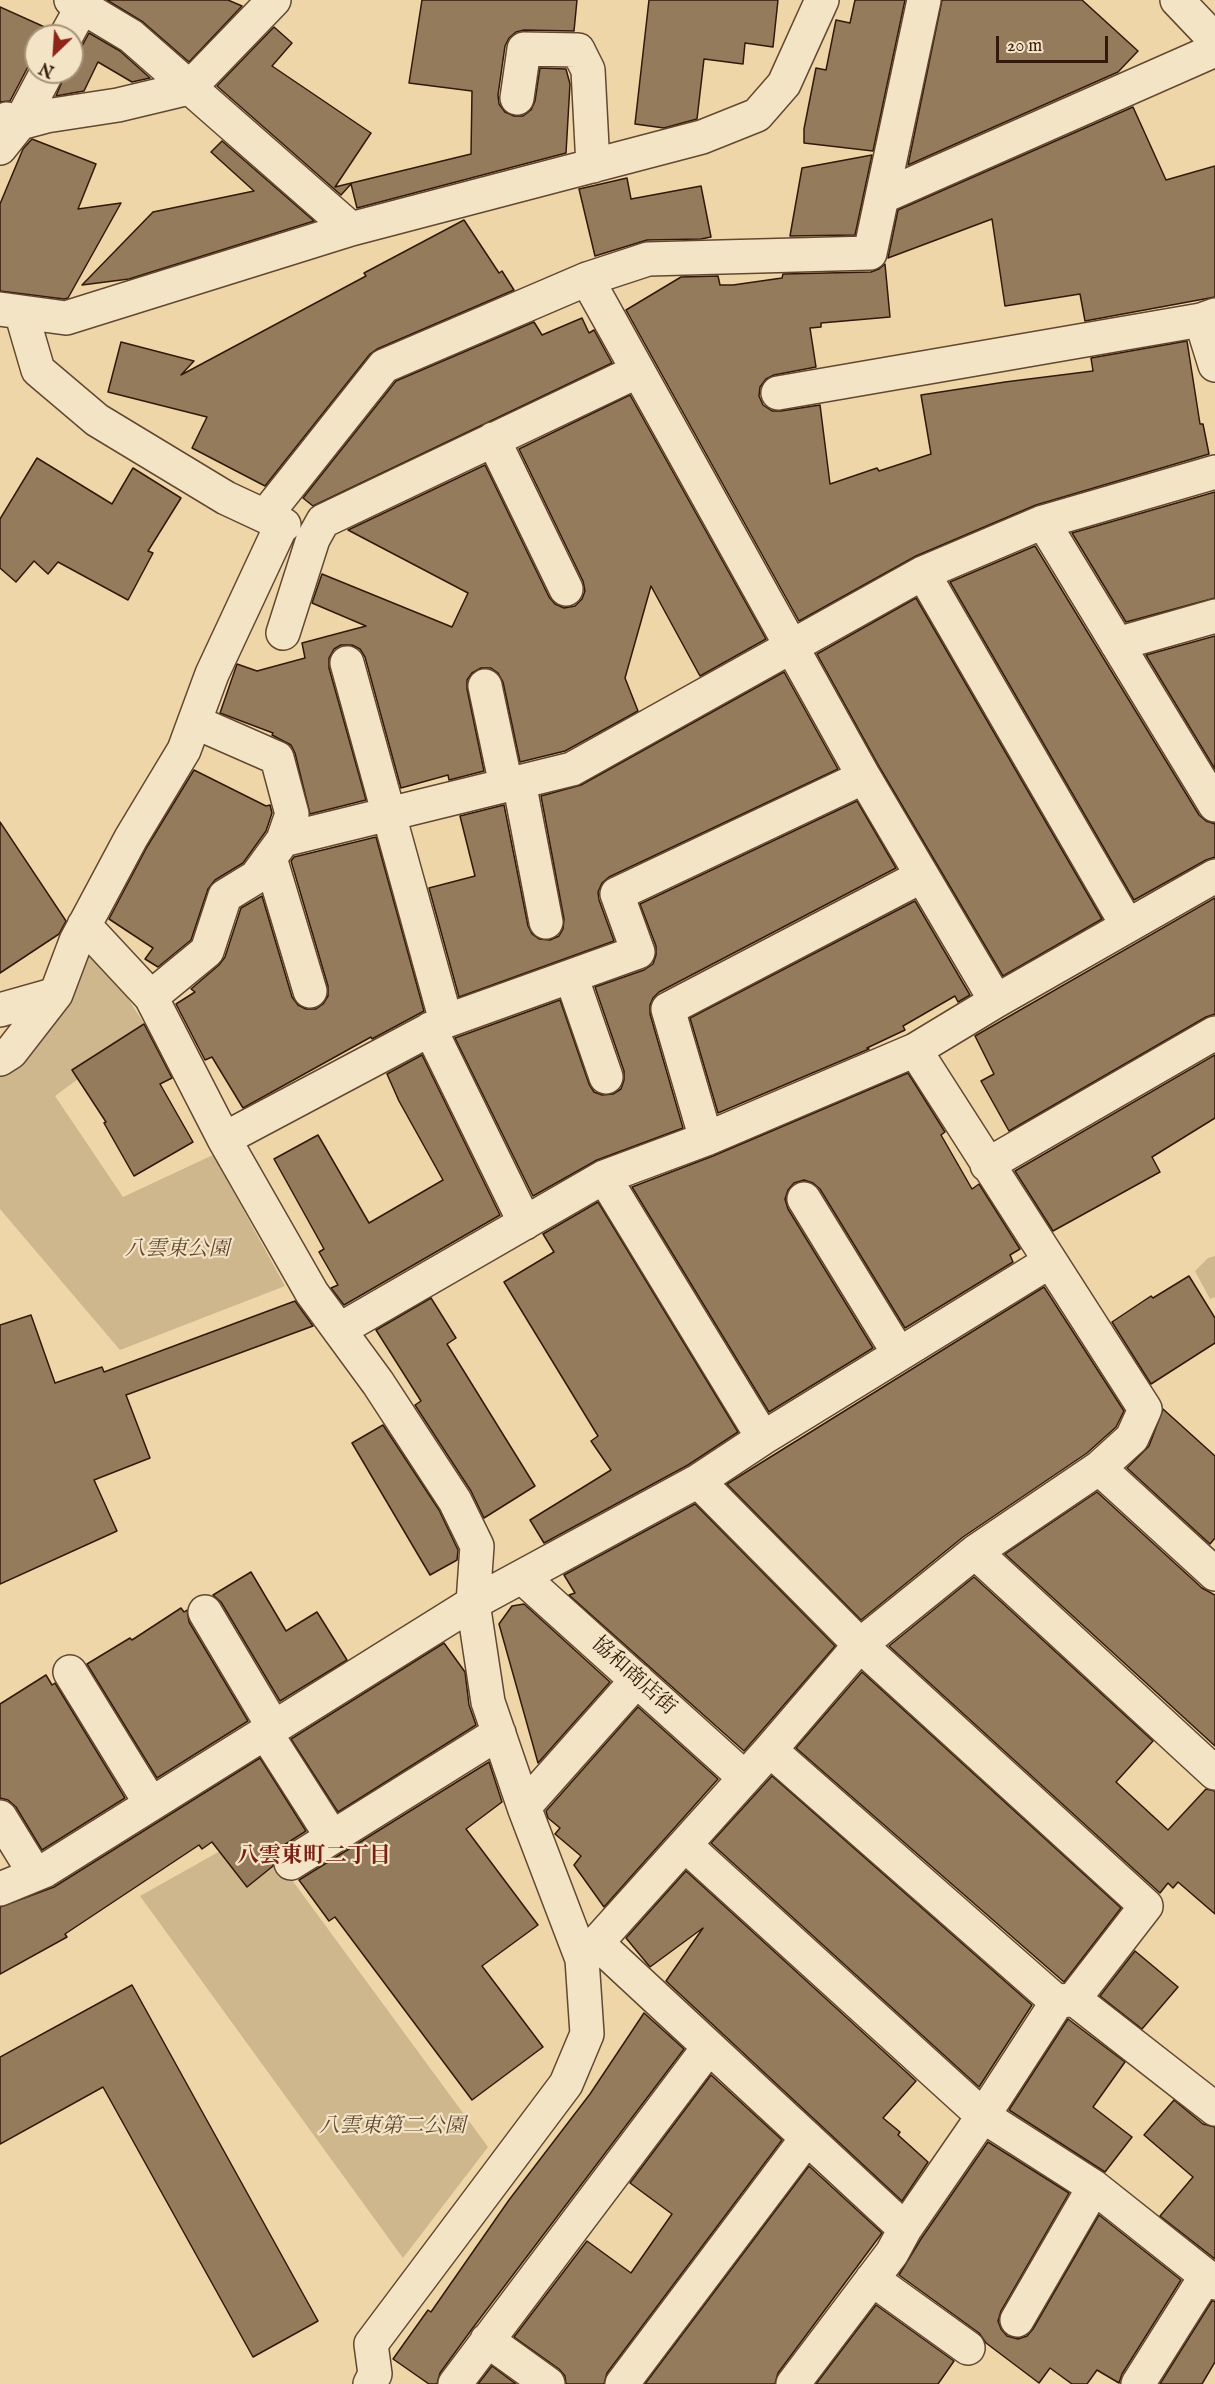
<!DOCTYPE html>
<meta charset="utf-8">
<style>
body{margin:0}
#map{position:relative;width:1215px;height:2384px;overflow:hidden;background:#eed6a8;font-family:"IM FELL English",serif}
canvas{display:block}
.north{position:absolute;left:24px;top:24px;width:60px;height:60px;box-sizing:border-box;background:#f4e4c6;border:2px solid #a7937a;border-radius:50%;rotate:205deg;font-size:16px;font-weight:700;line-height:24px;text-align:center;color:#331909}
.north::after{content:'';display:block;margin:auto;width:21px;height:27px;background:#8f2418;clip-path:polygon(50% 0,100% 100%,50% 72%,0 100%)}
.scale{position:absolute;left:996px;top:36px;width:112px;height:27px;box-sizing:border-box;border:3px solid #331909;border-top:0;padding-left:8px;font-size:18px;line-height:21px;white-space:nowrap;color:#331909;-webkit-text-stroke:4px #f4e4c6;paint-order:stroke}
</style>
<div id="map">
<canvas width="1215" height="2384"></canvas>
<div class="north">N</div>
<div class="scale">20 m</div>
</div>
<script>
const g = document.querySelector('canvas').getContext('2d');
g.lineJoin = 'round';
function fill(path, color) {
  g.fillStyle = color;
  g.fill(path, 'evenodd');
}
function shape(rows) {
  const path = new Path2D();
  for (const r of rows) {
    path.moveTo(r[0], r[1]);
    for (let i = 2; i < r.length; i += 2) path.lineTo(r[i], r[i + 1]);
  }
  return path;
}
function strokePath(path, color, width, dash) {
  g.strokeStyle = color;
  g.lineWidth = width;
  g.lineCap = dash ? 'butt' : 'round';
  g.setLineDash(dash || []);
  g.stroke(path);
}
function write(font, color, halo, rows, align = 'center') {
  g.font = font + ' "IM FELL English","Noto Serif JP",serif';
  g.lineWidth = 4.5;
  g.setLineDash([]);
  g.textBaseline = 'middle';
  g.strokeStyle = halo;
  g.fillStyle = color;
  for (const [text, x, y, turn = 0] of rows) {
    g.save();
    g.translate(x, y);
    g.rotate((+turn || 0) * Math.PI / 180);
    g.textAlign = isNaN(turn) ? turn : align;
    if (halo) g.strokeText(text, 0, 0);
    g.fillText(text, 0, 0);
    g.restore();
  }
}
const green = shape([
 [88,937,147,1028,55,1096,123,1197,213,1155,285,1286,120,1350,0,1209,0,1068],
 [1215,1256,1215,1297,1210,1299,1195,1271,1208,1258],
 [256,1831,488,2147,403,2258,140,1896]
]);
const building = shape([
 [107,0,228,0,242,6,189,62,143,22,107,0],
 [422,0,577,0,574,31,524,30,516,32,509,38,505,46,498,95,499,104,505,112,514,116,523,116,531,110,535,101,540,68,566,69,570,84,566,153,357,208,351,184,341,195,217,86,274,27,292,43,272,66,371,133,335,187,471,154,472,91,409,83,422,0],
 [649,0,778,0,773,47,745,43,743,64,704,59,697,119,664,128,635,124,649,0],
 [855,0,905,0,873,151,804,143,804,129,816,68,826,70,836,20,850,23,855,0],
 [942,0,1082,0,1138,51,1118,72,908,165,942,0],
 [0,7,49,29,47,36,36,36,36,57,30,63,10,101,0,102,0,7],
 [89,33,120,51,150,78,132,82,98,62,84,91,56,96,66,72,72,72,72,53,82,46,89,33],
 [1133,107,1166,180,1215,166,1215,297,1085,321,1080,294,1005,306,992,219,888,258,898,210,1133,107],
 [32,139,96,164,78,209,121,203,68,298,64,299,0,291,0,204,23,149,32,139],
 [222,141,314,221,129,279,82,285,153,212,254,191,211,152,222,141],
 [872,155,855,235,790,236,802,168,872,155],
 [627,178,631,199,701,186,711,237,701,239,647,240,595,256,579,189,627,178],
 [464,220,499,273,502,271,514,290,377,349,370,354,265,486,192,448,207,417,108,392,121,342,194,361,181,375,366,276,364,273,464,220],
 [885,264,890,317,821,323,821,327,810,328,816,367,774,375,766,379,760,387,759,396,763,405,772,411,781,411,820,405,830,484,877,468,879,471,931,454,921,395,1005,382,1093,371,1091,358,1187,341,1200,424,1203,424,1209,454,1036,505,916,556,799,621,626,310,681,277,718,276,720,285,733,285,782,278,783,274,871,272,879,269,885,264],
 [582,318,589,333,594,330,612,363,313,506,303,498,396,381,534,322,542,335,582,318],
 [630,395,766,639,700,676,651,586,625,678,638,711,565,751,520,762,503,682,498,673,491,668,481,668,472,673,467,680,467,689,484,771,449,780,448,775,401,788,365,657,360,649,352,645,341,645,334,649,329,658,329,668,366,800,310,814,295,753,291,745,272,735,273,733,220,713,237,664,257,671,305,658,302,643,366,626,312,603,322,574,452,627,468,593,348,530,485,465,549,597,555,604,564,608,575,606,582,599,585,591,583,581,519,449,630,395],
 [37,458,112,504,133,468,181,498,148,551,153,553,128,600,58,562,48,574,34,561,16,582,0,568,0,519,37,458],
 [1215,492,1215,598,1126,622,1072,533,1215,492],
 [1035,546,1199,815,1206,821,1215,824,1215,857,1206,860,1134,900,950,582,1035,546],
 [916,598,1102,919,1003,976,880,768,817,654,916,598],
 [1215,636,1215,769,1146,655,1215,636],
 [784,672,838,769,609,877,602,883,598,892,599,900,614,941,459,997,429,888,475,876,460,816,504,805,528,926,532,934,539,939,550,940,559,936,563,929,564,919,541,796,581,785,784,672],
 [194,770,266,806,270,805,272,813,266,831,243,863,215,880,208,889,191,940,158,967,145,959,153,948,109,919,147,847,194,770],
 [857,801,896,868,659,992,653,998,650,1005,650,1014,683,1128,597,1160,533,1196,455,1038,560,1000,589,1084,594,1092,602,1095,613,1094,621,1089,624,1080,624,1071,595,987,644,970,653,964,656,955,656,946,640,904,857,801],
 [0,822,66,921,59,934,0,973,0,822],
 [376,837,424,1011,372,1039,371,1037,243,1108,212,1057,205,1060,176,1004,195,992,191,989,219,965,225,957,241,908,262,896,292,997,298,1005,306,1009,316,1009,323,1004,328,996,328,986,291,861,294,857,376,837],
 [1215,898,1215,1014,1206,1017,1009,1131,981,1081,994,1074,975,1036,1215,898],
 [915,901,970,995,958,1002,955,996,903,1026,905,1030,867,1048,869,1049,718,1113,690,1018,915,901],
 [144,1024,172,1078,160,1084,193,1142,134,1176,104,1123,106,1122,72,1070,144,1024],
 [422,1055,500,1215,344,1305,331,1288,338,1285,319,1252,324,1249,274,1159,318,1135,369,1223,443,1180,399,1101,387,1074,422,1055],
 [1215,1055,1215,1118,1152,1157,1160,1172,1053,1231,1015,1171,1215,1055],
 [908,1073,945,1132,941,1135,972,1189,979,1184,1020,1249,1010,1255,1013,1262,905,1328,820,1189,813,1183,804,1180,794,1183,788,1190,785,1199,788,1209,873,1348,769,1412,632,1187,713,1156,908,1073],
 [598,1202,738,1432,688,1465,544,1543,530,1520,611,1470,591,1441,598,1436,504,1282,554,1252,543,1234,598,1202],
 [1189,1276,1215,1318,1215,1343,1151,1384,1112,1322,1151,1296,1153,1298,1189,1276],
 [1044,1287,1124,1411,1116,1427,1087,1453,963,1537,861,1620,727,1484,1044,1287],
 [431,1298,456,1338,447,1344,535,1486,484,1518,471,1491,415,1405,421,1401,376,1330,431,1298],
 [295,1301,313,1326,126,1395,150,1458,94,1480,117,1531,0,1584,0,1325,31,1315,55,1383,102,1367,104,1372,295,1301],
 [1163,1409,1215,1456,1215,1538,1210,1544,1127,1468,1149,1446,1163,1409],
 [383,1425,439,1510,458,1550,457,1560,430,1575,352,1443,383,1425],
 [1097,1492,1202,1588,1215,1595,1215,1746,1005,1554,1097,1492],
 [695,1504,835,1646,744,1751,569,1595,575,1593,564,1575,695,1504],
 [251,1572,286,1631,317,1612,347,1660,280,1701,221,1602,213,1595,251,1572],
 [974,1577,1153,1741,1116,1782,1168,1830,1206,1789,1215,1791,1215,1914,1178,1882,1173,1888,1168,1883,1160,1893,889,1646,974,1577],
 [524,1604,610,1682,538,1763,499,1624,512,1606,524,1604],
 [181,1608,184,1612,187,1610,189,1622,248,1721,157,1778,87,1664,130,1638,132,1640,181,1608],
 [444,1643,465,1672,469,1705,476,1725,338,1812,291,1739,444,1643],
 [862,1672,1121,1908,1064,1982,796,1748,862,1672],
 [46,1675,52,1685,55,1683,125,1798,42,1850,16,1807,8,1800,0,1798,0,1704,46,1675],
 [638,1707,718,1779,604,1907,574,1865,581,1856,555,1834,560,1828,548,1818,546,1811,638,1707],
 [260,1758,306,1831,281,1847,274,1855,273,1866,247,1887,212,1842,202,1849,199,1845,65,1934,67,1937,0,1974,0,1907,54,1887,260,1758],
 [489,1762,502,1802,466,1829,538,1925,482,1966,543,2047,472,2100,335,1917,329,1921,299,1880,489,1762],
 [772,1776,1032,2005,979,2087,711,1843,772,1776],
 [686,1871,916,2081,883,2118,900,2132,898,2135,928,2162,902,2201,666,1981,703,1928,650,1967,626,1938,686,1871],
 [1135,1951,1178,1987,1142,2029,1100,1996,1135,1951],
 [132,1985,318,2321,253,2357,103,2087,0,2144,0,2057,132,1985],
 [644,2013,684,2049,472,2329,440,2373,437,2384,429,2384,393,2359,428,2310,431,2312,509,2200,590,2094,644,2013],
 [1068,2019,1125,2062,1093,2107,1132,2137,1105,2172,1009,2110,1068,2019],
 [711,2075,782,2140,607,2373,604,2384,566,2384,565,2376,559,2369,514,2337,587,2241,631,2273,672,2214,630,2183,711,2075],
 [1174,2100,1203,2124,1215,2127,1215,2259,1160,2216,1193,2177,1144,2135,1174,2100],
 [988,2142,1069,2193,1001,2311,998,2321,1001,2329,1007,2336,1018,2339,1027,2336,1033,2329,1099,2215,1181,2280,1122,2374,1119,2383,1097,2370,1087,2384,1072,2384,1050,2368,1039,2383,986,2343,979,2333,899,2275,921,2239,988,2142],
 [809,2166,882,2233,778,2373,775,2384,645,2384,809,2166],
 [1212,2301,1215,2301,1215,2362,1202,2384,1160,2384,1212,2301],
 [876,2305,954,2361,938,2384,816,2384,876,2305],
 [492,2366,516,2384,478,2384,492,2366]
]);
const minor = shape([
 [71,0,131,36,351,229],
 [1177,0,1215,40],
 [66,36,82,7],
 [517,98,524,49,578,50,588,70,593,166],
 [7,119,20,123,47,72],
 [0,148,20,123,46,116,118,105,189,88,274,0],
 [882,197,1215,50],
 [0,309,66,318,351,229,702,137,757,115,784,84,822,0],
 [21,312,38,370,97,420,226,498,284,525],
 [1201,320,1215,365],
 [778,393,1201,320,1215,315],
 [493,439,566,589],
 [265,516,384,366,587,279,648,259,870,253,924,0],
 [1043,522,1215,805],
 [923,573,1127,925],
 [283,633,313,539,323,521,638,371],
 [1117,644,1215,616],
 [347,663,446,1021],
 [485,686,506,785],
 [195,722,277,758,292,814,283,840],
 [519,782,546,922],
 [270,858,310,991],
 [84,925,151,997,224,1139,312,1293,378,1383,455,1501,477,1546,473,1603,488,1702,524,1807,582,1959,587,2034,566,2084,371,2344,375,2374,370,2384],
 [571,976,606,1077],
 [151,997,207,951,225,896,256,877,283,840,572,769,923,573,1043,522,1215,472],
 [996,1001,1215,876],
 [0,1010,56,994],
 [430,1029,525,1223],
 [0,1059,11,1052,56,994,76,941,131,838,184,750,212,674,282,524],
 [224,1139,446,1021,638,952,617,894,864,777],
 [706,1139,668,1009,922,876],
 [987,1165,1215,1033],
 [604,1177,763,1438],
 [804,1199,899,1354],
 [339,1330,604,1177,706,1139,915,1050,996,1001,864,777,587,279],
 [1099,1468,1215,1574],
 [698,1481,860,1645,1146,1906,1074,1999],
 [975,1552,1215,1773],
 [522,1577,745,1778],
 [205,1612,274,1728],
 [70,1672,151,1804],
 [265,1732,332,1837],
 [770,1750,1057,2002,1074,1999,1215,2109],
 [524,1807,637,1680],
 [0,1817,35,1874],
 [685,1845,983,2116,1094,2187,1215,2283],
 [291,1863,499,1733],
 [0,1889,44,1871,473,1603,698,1481,763,1438,1049,1262],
 [597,1943,905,2229],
 [582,1959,770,1750,860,1645,975,1552,1099,1468,1132,1438,1145,1409,915,1050],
 [872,2279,968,2348],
 [1017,2320,1094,2187],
 [487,2340,548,2384],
 [455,2384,709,2047],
 [622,2384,807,2138],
 [793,2384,892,2253,905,2229,983,2116,1057,2002],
 [1138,2384,1206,2276]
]);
const parkNames = [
 ["八雲東公園",177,1251],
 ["八雲東第二公園",392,2128]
];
const streetNames = [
 ["協和商店街",633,1677,42]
];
const neighbourhoodNames = [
 ["八雲東町二丁目",314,1857]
];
fill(green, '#ceb68d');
fill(building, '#947b5c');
strokePath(building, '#331909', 1.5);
strokePath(minor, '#624831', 36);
strokePath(minor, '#f4e4c6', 33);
write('italic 21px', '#624831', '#f4e4c6', parkNames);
write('21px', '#331909', '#f4e4c6', streetNames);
write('bold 22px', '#7a1f14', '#f4e4c6', neighbourhoodNames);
</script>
